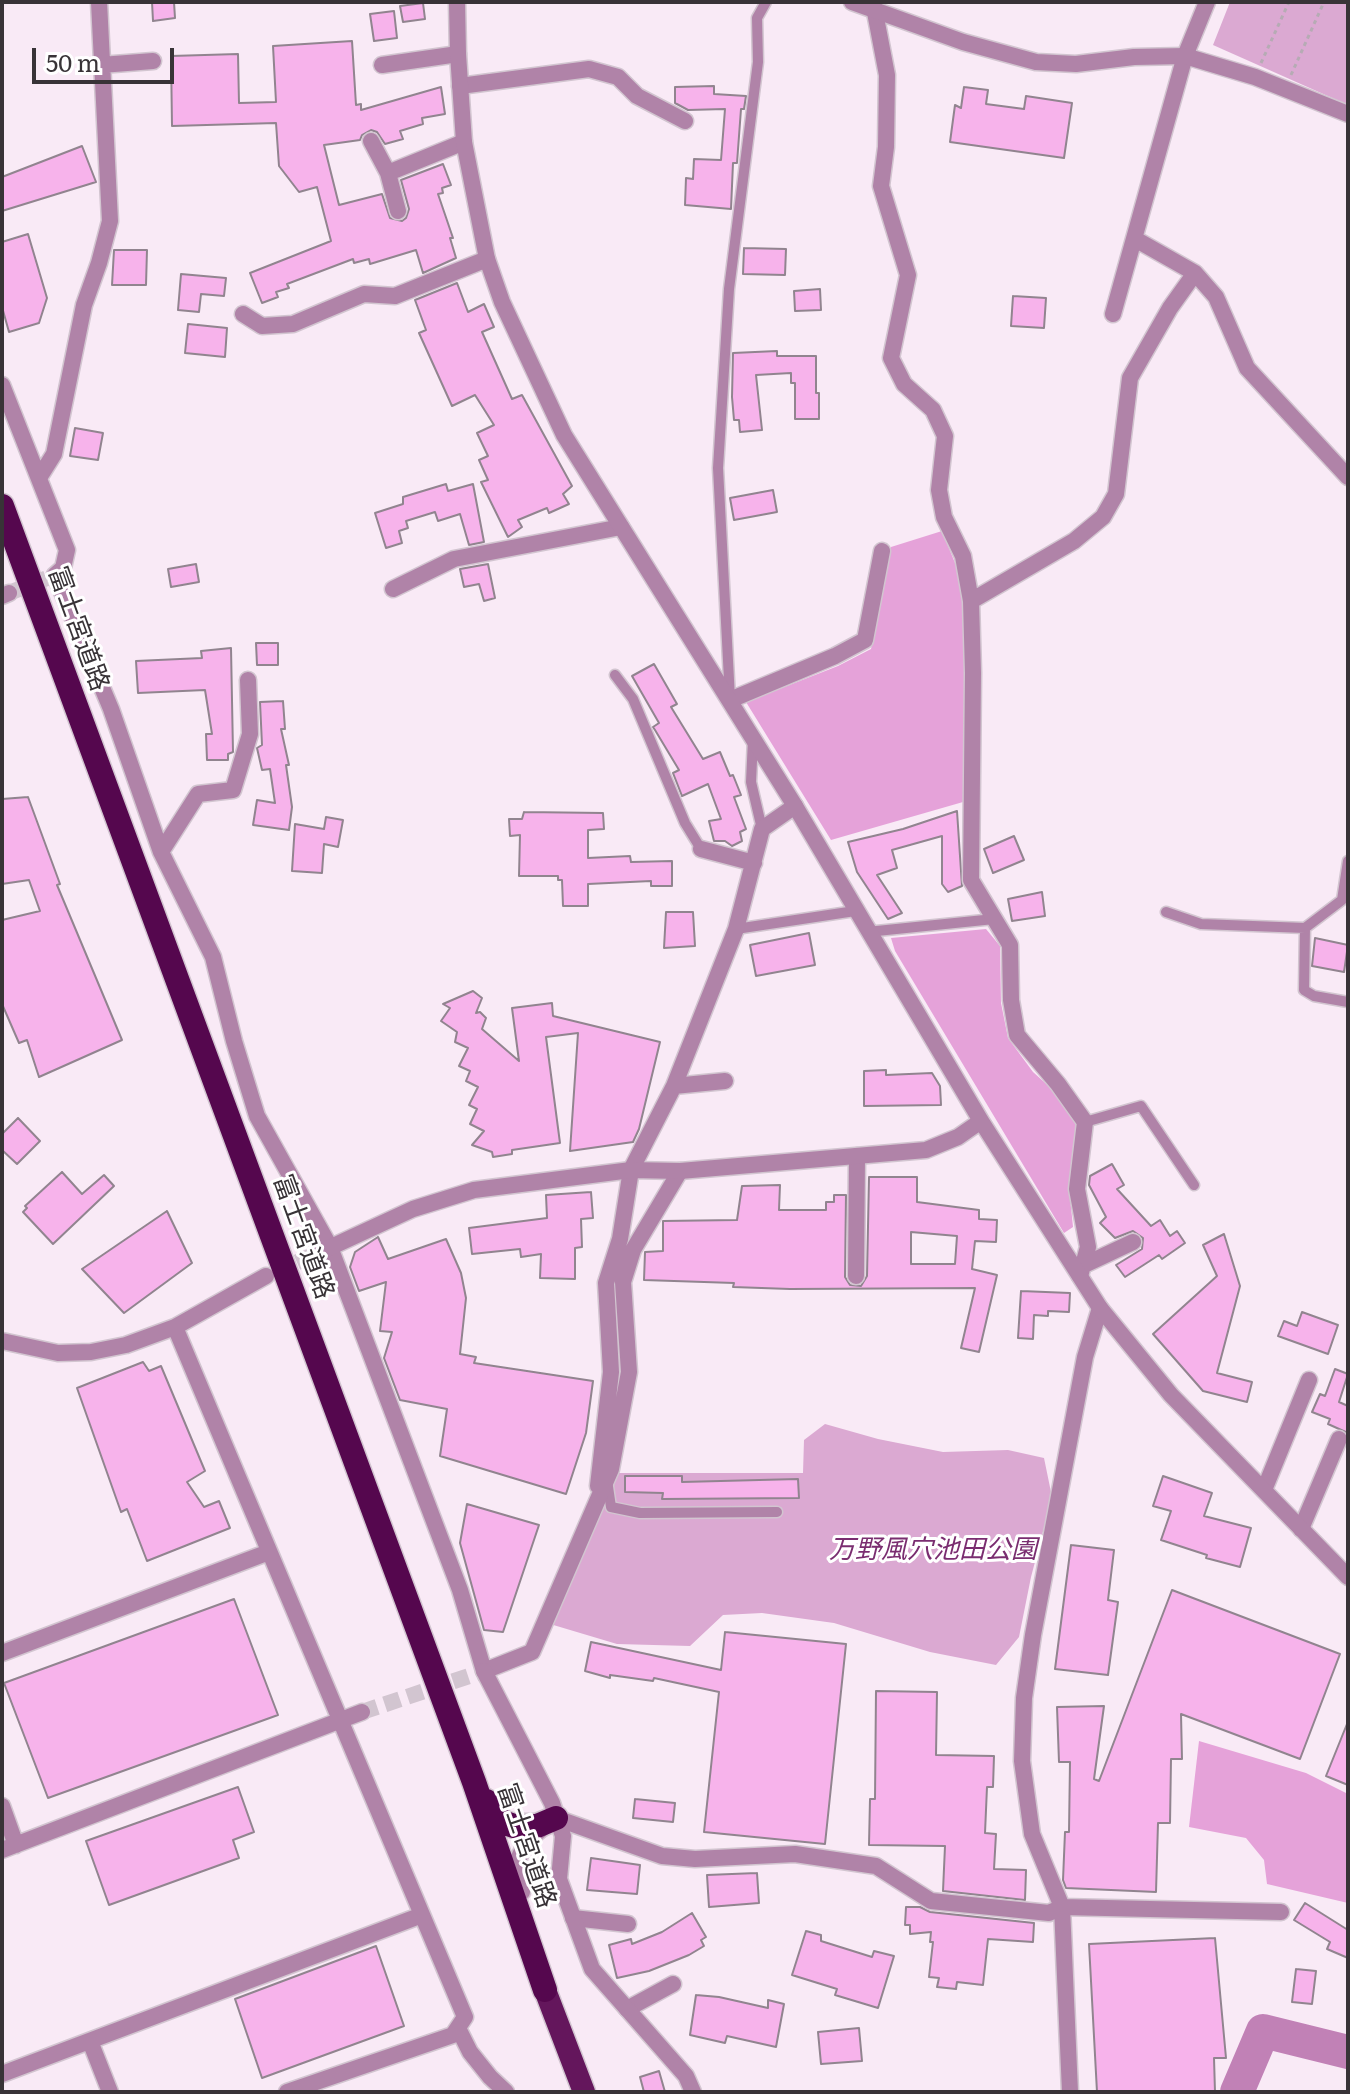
<!DOCTYPE html>
<meta charset="utf-8">
<style>
body{margin:0}
#map{position:relative;width:1350px;height:2094px;overflow:hidden;background:#f9eaf6;font-family:Literata,serif}
canvas{display:block}
.frame{position:absolute;inset:0;border:4px solid #383337;pointer-events:none}
.scale{position:absolute;left:32px;top:48px;width:142px;height:36px;box-sizing:border-box;border:4px solid #383337;border-top:0;padding-left:10px;font-size:24px;line-height:28px;white-space:nowrap;color:#383337;-webkit-text-stroke:6px #fff;paint-order:stroke}
</style>
<div id="map">
<canvas width="1350" height="2094"></canvas>
<div class="frame"></div>
<div class="scale">50 m</div>
</div>
<script>
const g = document.querySelector('canvas').getContext('2d');
g.lineJoin = 'round';
function fill(path, color) {
  g.fillStyle = color;
  g.fill(path, 'evenodd');
}
function shape(rows) {
  const path = new Path2D();
  for (const r of rows) {
    path.moveTo(r[0], r[1]);
    for (let i = 2; i < r.length; i += 2) path.lineTo(r[i], r[i + 1]);
  }
  return path;
}
function strokePath(path, color, width, dash) {
  g.strokeStyle = color;
  g.lineWidth = width;
  g.lineCap = dash ? 'butt' : 'round';
  g.setLineDash(dash || []);
  g.stroke(path);
}
function write(font, color, halo, rows, align = 'center') {
  g.font = font + ' Literata,"Noto Sans JP",serif';
  g.lineWidth = 6;
  g.setLineDash([]);
  g.textBaseline = 'middle';
  g.strokeStyle = halo;
  g.fillStyle = color;
  for (const [text, x, y, turn = 0] of rows) {
    g.save();
    g.translate(x, y);
    g.rotate((+turn || 0) * Math.PI / 180);
    g.textAlign = isNaN(turn) ? turn : align;
    if (halo) g.strokeText(text, 0, 0);
    g.fillText(text, 0, 0);
    g.restore();
  }
}
const green = shape([
 [1230,2,1348,2,1348,105,1213,45],
 [825,1424,878,1439,943,1452,1008,1450,1044,1458,1052,1497,1031,1577,1019,1637,996,1665,930,1652,834,1623,762,1613,723,1615,690,1646,617,1644,550,1624,617,1473,803,1473,804,1440]
]);
const forest = shape([
 [942,531,955,563,965,602,963,802,831,840,746,702,838,666,871,649,891,547],
 [986,929,1000,946,1001,1003,1008,1038,1033,1072,1052,1089,1077,1124,1069,1187,1073,1227,1064,1233,895,951,891,938],
 [1199,1741,1306,1773,1348,1794,1348,1903,1267,1884,1264,1860,1246,1838,1189,1827]
]);
const river = shape([
 [1237,2092,1263,2031,1348,2052]
]);
const building = shape([
 [152,2,174,2,175,18,153,21,152,2],
 [423,3,425,19,403,22,400,6,423,3],
 [394,11,397,38,374,41,370,14,394,11],
 [352,41,356,105,361,104,361,110,441,87,445,114,422,118,423,124,400,131,403,139,385,144,377,132,371,130,362,135,360,140,324,145,339,205,382,194,390,218,402,221,406,218,409,209,401,180,443,164,451,185,442,188,443,193,438,194,453,238,450,238,456,258,423,273,416,250,370,264,369,259,354,263,353,259,287,284,289,288,276,292,278,297,262,303,250,273,331,241,317,187,299,192,279,166,276,123,172,126,171,56,238,54,239,103,276,102,273,46,352,41],
 [714,86,714,94,746,96,744,109,741,109,737,163,733,163,731,209,685,205,686,178,693,179,694,159,721,160,725,109,688,110,675,103,675,87,714,86],
 [964,87,988,90,986,104,1024,109,1026,96,1072,103,1064,158,950,142,955,105,961,108,964,87],
 [82,146,96,182,2,211,2,177,82,146],
 [28,234,47,298,39,323,9,332,2,307,2,242,28,234],
 [744,248,786,249,785,275,743,274,744,248],
 [114,250,147,250,146,285,112,285,114,250],
 [181,274,226,278,224,296,201,294,199,312,178,310,181,274],
 [457,283,468,312,484,304,494,327,482,332,512,399,522,395,572,486,563,494,569,504,549,513,547,508,518,520,522,527,508,537,481,482,488,480,479,460,488,456,477,433,494,425,475,395,452,406,419,333,426,330,415,300,457,283],
 [820,289,821,310,795,311,794,291,820,289],
 [1013,296,1046,298,1044,328,1011,326,1013,296],
 [188,324,227,328,225,357,185,353,188,324],
 [777,351,777,356,816,356,816,393,819,393,819,419,795,419,795,383,791,383,791,373,756,375,762,430,740,432,739,420,734,420,732,397,733,353,777,351],
 [75,428,103,433,98,460,70,456,75,428],
 [446,484,448,491,473,484,484,542,469,545,460,514,438,521,435,512,406,521,408,528,399,531,402,543,386,548,375,513,403,504,403,497,446,484],
 [773,490,777,512,734,520,730,498,773,490],
 [196,564,199,582,171,587,168,569,196,564],
 [488,564,495,598,484,601,479,584,464,587,460,569,488,564],
 [256,643,278,643,278,665,257,665,256,643],
 [231,648,233,752,228,754,228,760,207,760,206,734,212,734,205,690,138,693,136,661,202,658,201,651,231,648],
 [654,664,677,704,671,707,703,759,720,752,730,776,733,775,741,795,734,797,746,829,740,832,742,841,732,846,725,841,714,841,709,821,721,819,708,784,682,796,673,773,679,770,655,730,653,727,659,723,632,676,654,664],
 [283,701,285,729,281,729,289,765,286,765,292,807,289,830,253,825,257,800,275,803,270,769,262,770,257,748,262,745,260,702,283,701],
 [28,797,60,884,57,885,122,1040,39,1077,27,1040,19,1043,2,1004,2,920,40,911,29,880,2,884,2,799,28,797],
 [957,811,962,886,948,892,942,884,942,836,892,850,897,868,877,875,902,913,888,919,857,872,848,842,903,829,957,811],
 [524,812,603,813,604,829,588,830,588,858,630,856,631,862,672,861,672,886,651,886,651,881,588,884,588,906,563,906,562,880,558,880,558,876,519,876,520,835,510,836,509,819,522,819,524,812],
 [326,817,343,820,338,847,324,844,322,873,292,871,295,824,324,829,326,817],
 [1014,836,1024,860,993,873,984,849,1014,836],
 [1042,892,1045,916,1012,921,1008,899,1042,892],
 [666,912,693,912,695,946,664,948,666,912],
 [809,933,815,965,756,976,750,945,809,933],
 [1315,938,1348,945,1344,972,1312,966,1315,938],
 [473,991,482,998,476,1013,480,1012,486,1018,482,1029,519,1061,512,1008,552,1003,553,1016,660,1042,639,1129,633,1142,570,1151,578,1033,546,1037,560,1143,512,1150,512,1154,493,1157,492,1152,472,1145,484,1131,470,1124,477,1109,469,1105,478,1087,466,1081,470,1071,459,1066,468,1048,455,1042,457,1032,441,1021,450,1008,443,1004,473,991],
 [886,1070,886,1075,932,1073,940,1086,941,1105,864,1106,864,1071,886,1070],
 [18,1118,40,1141,17,1164,2,1150,2,1134,18,1118],
 [1112,1164,1124,1185,1117,1189,1151,1226,1160,1220,1170,1236,1177,1231,1185,1243,1162,1259,1159,1255,1125,1277,1116,1265,1142,1249,1143,1238,1133,1231,1115,1238,1100,1223,1106,1217,1089,1185,1090,1176,1112,1164],
 [62,1172,82,1194,104,1175,114,1186,53,1244,23,1212,27,1208,25,1206,62,1172],
 [869,1177,917,1177,917,1202,979,1210,979,1219,997,1220,996,1242,975,1241,972,1269,997,1275,979,1352,961,1348,975,1288,790,1289,733,1287,734,1283,644,1280,645,1252,663,1251,663,1221,737,1220,742,1186,780,1185,779,1210,826,1210,826,1202,834,1202,834,1195,846,1195,845,1277,850,1285,861,1286,867,1276,869,1177],
 [911,1232,957,1236,955,1264,911,1264,911,1232],
 [591,1192,593,1218,581,1219,582,1247,575,1248,575,1279,540,1278,541,1254,521,1257,520,1249,472,1254,469,1228,547,1218,546,1195,591,1192],
 [167,1211,192,1263,124,1313,82,1269,167,1211],
 [1224,1234,1240,1286,1217,1373,1252,1382,1247,1402,1203,1391,1153,1334,1217,1276,1203,1245,1224,1234],
 [378,1237,388,1259,446,1239,461,1273,466,1298,460,1354,476,1357,474,1363,593,1381,586,1433,566,1494,440,1456,447,1409,400,1400,384,1358,392,1332,380,1331,386,1282,359,1291,350,1267,355,1252,378,1237],
 [1021,1291,1070,1293,1069,1312,1048,1311,1048,1316,1034,1315,1033,1339,1018,1338,1021,1291],
 [1302,1312,1338,1325,1328,1354,1278,1336,1284,1321,1297,1326,1302,1312],
 [143,1362,149,1371,161,1366,205,1471,187,1482,204,1507,219,1501,230,1528,147,1561,127,1509,121,1512,77,1388,143,1362],
 [1335,1369,1348,1374,1339,1402,1348,1406,1348,1433,1328,1424,1330,1419,1312,1412,1320,1394,1325,1396,1335,1369],
 [625,1476,682,1476,682,1482,798,1479,799,1498,662,1499,663,1493,625,1492,625,1476],
 [1163,1476,1212,1493,1204,1516,1251,1528,1240,1567,1206,1558,1207,1555,1161,1540,1171,1511,1153,1506,1163,1476],
 [467,1504,539,1525,503,1632,484,1630,460,1543,467,1504],
 [1071,1545,1114,1550,1108,1600,1118,1602,1108,1675,1055,1669,1071,1545],
 [1172,1590,1340,1654,1300,1759,1181,1714,1182,1759,1171,1759,1170,1823,1158,1823,1156,1892,1066,1888,1063,1880,1065,1832,1069,1832,1070,1762,1059,1762,1057,1707,1104,1706,1094,1779,1099,1781,1172,1590],
 [234,1599,278,1715,48,1798,4,1683,234,1599],
 [725,1632,846,1644,825,1844,704,1832,719,1692,654,1678,653,1681,610,1675,610,1678,585,1671,591,1642,721,1670,725,1632],
 [876,1691,937,1692,936,1755,994,1756,993,1787,987,1787,985,1833,996,1834,994,1869,1026,1870,1025,1900,943,1891,945,1846,869,1845,870,1799,875,1799,876,1691],
 [1347,1724,1348,1724,1348,1785,1326,1776,1347,1724],
 [238,1787,254,1832,233,1840,239,1858,109,1905,86,1841,238,1787],
 [635,1799,675,1803,673,1822,633,1818,635,1799],
 [591,1858,640,1865,637,1894,587,1890,591,1858],
 [757,1873,759,1903,709,1907,707,1875,757,1873],
 [1305,1903,1348,1930,1348,1958,1327,1949,1330,1942,1294,1920,1305,1903],
 [906,1907,920,1907,930,1912,1034,1923,1033,1942,988,1939,983,1985,957,1982,956,1989,937,1987,939,1978,929,1977,933,1942,930,1942,931,1932,910,1934,910,1925,905,1925,906,1907],
 [692,1913,706,1937,701,1940,704,1946,689,1955,649,1971,617,1978,609,1945,631,1939,632,1944,662,1932,692,1913],
 [806,1931,821,1935,821,1941,872,1957,874,1951,894,1956,878,2008,835,1995,837,1989,792,1975,806,1931],
 [1215,1938,1226,2058,1214,2058,1215,2092,1097,2092,1089,1944,1215,1938],
 [376,1946,404,2026,262,2078,235,1999,376,1946],
 [1296,1969,1316,1971,1312,2004,1292,2002,1296,1969],
 [696,1995,719,1997,768,2008,768,2000,784,2004,776,2047,727,2036,725,2043,690,2035,696,1995],
 [859,2028,862,2061,821,2064,818,2032,859,2028],
 [659,2071,665,2092,644,2092,640,2077,659,2071]
]);
const minorTunnel = shape([
 [9,593,55,575]
]);
const tertiaryTunnel = shape([
 [275,1272,316,1254],
 [362,1712,484,1671]
]);
const path = shape([
 [1261,63,1289,2],
 [1291,75,1324,2]
]);
const service = shape([
 [615,675,633,699,685,823,701,849],
 [730,699,718,468,729,289,758,62,757,18,766,2],
 [753,739,751,782,762,829],
 [1166,912,1201,924,1305,928,1342,900,1348,861],
 [1305,928,1304,990,1314,996,1348,1002],
 [736,929,855,911],
 [867,932,994,919],
 [1085,1122,1141,1106,1194,1185],
 [607,1480,611,1507,640,1513,777,1512]
]);
const minor = shape([
 [873,2,887,75,886,147,881,186,908,275,891,358,904,384,933,410,945,436,939,490,944,517,963,556,971,601],
 [101,65,153,61],
 [382,65,458,54],
 [460,86,589,69,618,77,637,96,685,121],
 [371,141,388,173],
 [398,211,388,173,464,142],
 [1135,239,1195,273,1216,297,1247,368,1348,477],
 [243,314,262,326,293,324,364,294,395,296,487,259],
 [1113,314,1185,56,1207,2],
 [2,385,67,550,63,568,55,575,111,709,161,852,213,957,234,1041,257,1116,330,1247,460,1590,484,1671,532,1652,611,1469,629,1372,623,1282,633,1250,680,1171],
 [39,478,54,454,84,305,99,263,110,221,99,2],
 [393,589,454,559,621,527],
 [2,596,9,593],
 [730,700,835,656,865,640,882,551],
 [701,849,754,863],
 [161,852,198,794,233,790,250,734,248,680],
 [674,1086,725,1081],
 [1082,1266,1133,1242],
 [856,1276,857,1156],
 [1080,1276,1088,1247,1077,1189,1085,1122,1058,1084,1017,1035,1011,1000,1010,945,971,880,973,673,971,601,1074,541,1103,517,1116,494,1130,378,1170,308,1195,273],
 [598,1486,611,1372,606,1283,620,1239,631,1170,674,1086,736,929,762,829,795,806],
 [1264,1490,1309,1380],
 [1301,1529,1339,1439],
 [556,1818,662,1856,695,1859,795,1854,876,1866,931,1901,1049,1913,1062,1907,1281,1912],
 [573,1918,628,1924],
 [627,2009,673,1984],
 [1070,2092,1062,1907,1032,1834,1022,1761,1024,1698,1033,1635,1085,1357,1100,1308]
]);
const tertiary = shape([
 [457,2,458,54,464,142,487,259,502,302,564,435,795,806,981,1121,1100,1308,1171,1395,1348,1577],
 [852,2,963,42,1036,62,1076,64,1134,57,1185,56,1255,77,1348,114],
 [316,1254,413,1209,474,1190,631,1170,680,1171,926,1150,958,1137,981,1121],
 [175,1327,465,2017,453,2035,287,2092],
 [2,1341,58,1353,91,1352,126,1345,175,1327,266,1276],
 [2,1653,269,1552],
 [484,1671,552,1803,563,1836,559,1879,592,1969,686,2076,693,2092],
 [2,1806,16,1845],
 [2,1850,362,1712],
 [522,1892,518,1877,519,1857,527,1841,545,1826],
 [458,2028,470,2052,490,2077,506,2092],
 [90,2041,110,2092],
 [2,2074,422,1915]
]);
const trunk = shape([
 [545,1990,584,2092]
]);
const motorway = shape([
 [2,506,474,1782,545,1990],
 [486,1801,502,1822,514,1826,537,1826,556,1818]
]);
const streetNames = [
 ["富士宮道路",78,629,70],
 ["富士宮道路",303,1237,70],
 ["富士宮道路",526,1846,71]
];
const parkNames = [
 ["万野風穴池田公園",933,1550]
];
fill(green, '#dba9d2');
fill(forest, '#e5a2d9');
strokePath(river, '#c181b6', 34);
fill(building, '#f7b3eb');
strokePath(building, '#91848f', 2);
strokePath(minorTunnel, '#d2c5d0', 16, [16, 8]);
strokePath(tertiaryTunnel, '#d2c5d0', 16, [16, 8]);
strokePath(service, '#d2c5d0', 13);
strokePath(minor, '#d2c5d0', 19);
strokePath(tertiary, '#d2c5d0', 19);
strokePath(trunk, '#d2c5d0', 25);
strokePath(motorway, '#d2c5d0', 27);
strokePath(path, '#b6abb4', 3, [4, 4]);
strokePath(service, '#b083a8', 10);
strokePath(minor, '#b083a8', 16);
strokePath(tertiary, '#b083a8', 16);
strokePath(trunk, '#64165c', 22);
strokePath(motorway, '#55074e', 24);
write('26px', '#383337', '#fff', streetNames);
write('italic 26px', '#7a2d70', '#fff', parkNames);
</script>
